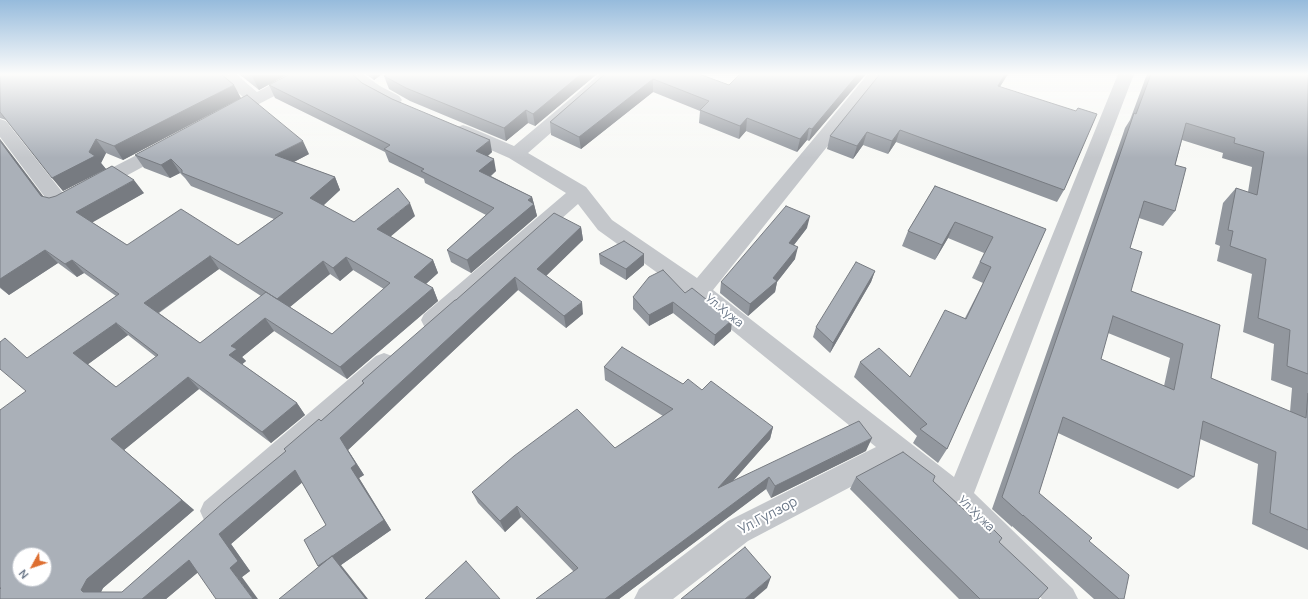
<!DOCTYPE html>
<meta charset="utf-8">
<style>
body{margin:0}
#map{position:relative;width:1308px;height:599px;overflow:hidden;background:#f8f9f6;font-family:Manrope,sans-serif}
canvas{display:block}
.north{position:absolute;left:12px;top:547px;width:40px;height:40px;box-sizing:border-box;background:#fff;border:1px solid #c3c8cf;border-radius:50%;rotate:230deg;font-size:11px;font-weight:700;line-height:16px;text-align:center;color:#687586}
.north::after{content:'';display:block;margin:auto;width:14px;height:18px;background:#de6f31;clip-path:polygon(50% 0,100% 100%,50% 72%,0 100%)}
</style>
<div id="map">
<canvas width="1308" height="599"></canvas>
<div class="north">N</div>
</div>
<script>
const g = document.querySelector('canvas').getContext('2d');
g.lineJoin = 'round';
function shape(rows) {
  const path = new Path2D();
  for (const r of rows) {
    path.moveTo(r[0], r[1]);
    for (let i = 2; i < r.length; i += 2) path.lineTo(r[i], r[i + 1]);
  }
  return path;
}
function fill(path, color) {
  g.fillStyle = color;
  g.fill(path, 'evenodd');
}
function strokePath(path, color, width, dash) {
  g.strokeStyle = color;
  g.lineWidth = width;
  g.lineCap = dash ? 'butt' : 'round';
  g.setLineDash(dash || []);
  g.stroke(path);
}
function write(font, color, halo, rows, align = 'center') {
  g.font = font + ' Manrope,sans-serif';
  g.lineWidth = 4;
  g.setLineDash([]);
  g.textBaseline = 'middle';
  g.strokeStyle = halo;
  g.fillStyle = color;
  for (const [text, x, y, turn = 0] of rows) {
    g.save();
    g.translate(x, y);
    g.rotate((+turn || 0) * Math.PI / 180);
    g.textAlign = isNaN(turn) ? turn : align;
    if (halo) g.strokeText(text, 0, 0);
    g.fillText(text, 0, 0);
    g.restore();
  }
}
const minor = shape([
 [218,74,236,74,257,92,292,74,313,74,311,77,232,118,226,119,220,118,217,114,220,110,244,98,218,74],
 [344,74,363,74,380,86,399,96,402,100,399,104,393,105,387,104,368,94,344,74],
 [600,74,618,74,528,153,586,187,612,220,697,278,868,74,885,74,713,290,954,477,1118,74,1134,74,974,493,1073,589,1078,599,1042,599,950,506,896,463,748,541,673,599,634,599,639,589,728,521,876,447,691,297,598,230,578,204,440,326,432,329,424,326,421,320,424,314,566,193,509,158,457,135,454,131,457,127,463,125,469,127,514,146,600,74],
 [0,119,6,121,63,193,160,143,166,141,172,143,175,147,172,151,67,208,60,210,53,208,0,137,0,119],
 [384,353,392,356,396,363,392,370,224,520,214,524,204,520,200,511,204,502,376,356,384,353]
]);
const wall = shape([
 [0,74,241,98,123,160,106,153,101,163,106,169,63,191,6,120,0,118],
 [239,74,288,74,259,90],
 [366,74,382,74,374,80],
 [387,74,597,74,535,126,528,123,506,141,410,101,389,89,384,76],
 [605,74,729,85,866,74,809,141,807,140,797,152,746,131,739,139,699,123,700,111,653,92,581,149,551,135,550,122],
 [880,74,1008,74,1000,86,1064,190,1057,202,896,142,888,154,863,145,853,159,827,149,830,136],
 [1147,74,1308,74,1308,550,1252,524,1258,464,1200,439,1194,477,1178,489,1058,433,1039,493,1089,541,1124,599,1094,599,1012,526,1012,527,992,509,1122,137,1125,128,1130,120],
 [1182,140,1223,153,1222,158,1252,167,1248,192,1236,188,1223,203,1215,244,1220,246,1217,261,1252,274,1243,332,1274,344,1271,380,1292,388,1290,412,1211,378,1220,325,1131,291,1130,248,1139,218,1163,226,1175,211,1175,165],
 [1108,333,1170,358,1164,386,1101,359],
 [362,83,492,152,488,156,496,171,491,176,532,197,537,216,471,273,451,262,447,250,486,215,425,183,424,179,389,162,385,152,275,98,269,85],
 [0,139,43,197,49,198,144,193,92,222,127,245,238,245,274,219,191,186,185,178,180,173,170,178,144,168,135,155,309,154,294,162,335,177,340,190,323,206,354,222,415,216,390,236,433,260,438,273,426,284,433,288,438,301,347,379,274,331,242,357,246,361,242,364,297,403,305,415,271,443,199,389,124,450,194,510,103,588,101,592,122,592,286,451,284,449,321,421,363,383,362,381,456,300,581,227,583,240,546,275,583,314,566,328,518,290,348,450,364,475,359,478,391,530,341,565,319,567,318,566,326,525,302,482,231,544,250,571,242,577,198,572,166,599,0,599,26,391,28,358,116,296,84,273,77,277,58,263,9,295,0,288],
 [219,269,261,296,200,343,159,313],
 [353,270,384,289,332,334,290,307,330,274,340,281],
 [128,335,156,357,116,387,88,364],
 [935,186,1046,229,947,449,938,463,913,443,917,436,854,377,860,362,910,377,965,318,983,283,972,278,984,253,948,238,935,260,902,246,908,231],
 [807,228,794,245,795,259,777,282,775,292,748,316,720,293,721,282],
 [599,254,644,254,644,265,626,280,600,264],
 [875,271,871,282,830,353,813,337,816,327],
 [685,293,731,331,714,346,673,313,649,326,633,309,633,297],
 [604,367,683,384,702,390,773,427,770,439,733,481,866,451,771,498,766,489,619,599,536,599,574,572,521,517,505,532,478,503,472,492,615,448,663,416,605,380],
 [856,477,933,481,988,532,992,528,999,542,1038,599,959,599,850,489]
]);
const shadedWall = shape([
 [256,74,288,74,259,90,252,76],
 [372,74,382,74,374,80],
 [581,74,597,74,535,126,533,114],
 [858,74,866,74,809,141,812,129],
 [1005,74,1008,74,993,98,998,86],
 [653,79,653,92,581,149,579,137],
 [234,85,241,98,123,160,114,146],
 [526,110,528,123,506,141,504,128],
 [747,118,746,131,739,139,740,126],
 [809,128,807,140,797,152,800,139],
 [900,130,896,142,888,154,892,141],
 [867,132,863,145,853,159,857,146],
 [0,139,53,209,41,196,0,141],
 [96,139,106,153,101,163,106,169,63,191,52,178,89,152],
 [490,140,492,152,479,163,476,151],
 [303,141,309,154,282,168,275,155],
 [171,159,180,173,170,178,161,165],
 [494,159,496,171,482,183,479,171],
 [335,177,340,190,317,211,310,198],
 [134,180,144,193,88,225,76,212],
 [532,197,534,204,537,216,471,273,467,260],
 [410,203,415,216,383,243,377,229],
 [810,216,807,228,786,255,789,243],
 [955,222,948,238,935,260,942,245],
 [581,227,583,240,540,282,537,269],
 [798,247,795,259,777,282,775,292,748,316,750,304,773,278],
 [45,250,58,263,9,295,0,287,0,279],
 [644,254,644,265,626,280,626,269],
 [210,256,219,269,155,315,144,303],
 [346,257,353,270,340,281,333,268],
 [72,260,84,273,77,277,65,264],
 [433,260,438,273,419,290,414,277],
 [323,261,330,274,285,311,277,299],
 [875,271,871,282,830,353,833,343],
 [515,277,518,290,348,450,364,475,359,478,391,530,341,565,368,599,366,599,327,575,318,566,351,468,340,438],
 [433,288,438,301,347,379,340,367],
 [582,302,583,314,566,328,564,316],
 [673,302,673,313,649,326,649,315],
 [265,318,274,331,242,357,246,361,239,367,229,355,231,346],
 [732,320,731,331,714,346,715,335],
 [116,323,128,335,87,365,73,353],
 [188,377,199,389,124,450,194,510,103,588,98,598,83,592,81,590,111,439],
 [297,403,305,415,271,443,262,432],
 [773,427,770,439,716,500,718,488],
 [872,438,866,451,771,498,775,486],
 [295,470,304,481,231,544,250,571,242,577,258,599,253,599,230,568,219,534],
 [769,477,766,489,619,599,605,599],
 [517,506,521,517,505,532,500,521],
 [189,560,202,569,166,599,142,599],
 [771,577,767,588,754,599,745,599]
]);
const building = shape([
 [0,74,221,74,234,85,114,146,96,139,89,152,95,156,52,178,0,112,0,74],
 [249,74,256,74,252,76,249,74],
 [290,74,352,74,362,83,392,99,490,140,476,151,494,159,479,171,532,197,528,200,534,204,467,260,447,250,494,208,421,171,424,169,384,149,390,145,269,85,290,74],
 [387,74,581,74,533,114,526,110,504,128,406,88,384,76,387,74],
 [605,74,699,74,729,85,740,74,858,74,812,129,809,128,800,139,747,118,740,126,700,110,709,101,653,79,579,137,550,122,605,74],
 [880,74,1005,74,998,86,1076,111,1078,108,1097,114,1064,190,900,130,892,141,867,132,857,146,830,136,880,74],
 [1151,74,1308,74,1308,374,1287,366,1290,330,1258,318,1266,259,1230,246,1233,231,1228,230,1236,188,1257,195,1264,152,1234,143,1235,138,1186,123,1175,165,1186,168,1175,211,1144,201,1130,248,1142,252,1131,291,1220,325,1211,378,1306,418,1308,393,1308,530,1270,513,1276,452,1203,421,1194,477,1063,417,1039,493,1092,538,1089,541,1129,575,1124,599,1119,599,1023,515,1023,516,1002,497,1131,122,1134,113,1136,114,1151,74],
 [1113,316,1183,344,1174,390,1101,359,1113,316],
 [247,95,303,141,275,155,335,177,310,198,354,222,398,188,410,203,377,229,433,260,414,277,433,288,340,367,265,318,231,346,237,349,229,355,297,403,262,432,188,377,111,439,182,500,87,579,81,590,83,592,122,592,224,502,286,451,284,449,319,419,321,421,364,383,362,381,455,300,456,300,554,213,581,227,537,269,582,302,564,316,515,277,340,438,356,464,351,468,384,520,318,566,304,540,326,525,295,470,219,534,238,561,230,568,253,599,216,599,189,560,142,599,0,599,0,589,1,588,0,588,0,410,26,391,0,369,0,342,5,338,27,358,119,294,72,260,65,264,45,250,0,279,0,141,41,196,49,198,56,196,112,166,134,180,76,212,127,245,181,209,238,245,283,213,182,173,182,170,171,159,161,165,135,155,247,95],
 [210,256,277,299,323,261,333,268,346,257,390,283,332,334,266,292,200,343,144,303,210,256],
 [116,323,158,355,116,387,73,353,116,323],
 [20,555,44,555,44,579,20,579,20,555],
 [935,186,1046,229,947,449,920,429,927,424,860,362,879,348,910,377,945,310,966,319,991,267,980,262,993,237,955,222,942,245,908,231,935,186],
 [786,206,810,216,789,243,798,247,773,278,777,281,750,304,721,282,786,206],
 [624,241,644,254,626,269,599,254,624,241],
 [856,262,875,271,833,343,816,327,856,262],
 [663,270,685,293,692,288,732,320,715,335,673,302,649,315,633,297,649,277,663,270],
 [622,347,683,384,688,379,702,390,711,381,773,427,718,488,859,421,872,438,775,486,769,477,605,599,536,599,578,568,517,506,500,521,472,492,514,456,577,409,615,448,673,409,604,367,622,347],
 [903,452,935,476,933,481,990,534,992,528,1002,538,999,542,1048,588,1038,599,980,599,856,477,903,452],
 [745,547,771,577,745,599,681,599,745,547],
 [332,556,366,599,279,599,332,556],
 [466,561,500,599,425,599,466,561]
]);
const streetNames = [
 ["Ул.Хужа",724,311,39],
 ["Ул.Хужа",976,514,44]
];
const nearStreetnames = [
 ["Ул.Гулзор",768,516,-28]
];
fill(minor, '#c4c7cb');
fill(wall, '#92979e');
fill(shadedWall, '#777b81');
fill(building, '#aab0b8');
strokePath(building, '#777b81', 1);
const sky = g.createLinearGradient(0, 0, 0, 158);
sky.addColorStop(0, '#96bbdc');
sky.addColorStop(0.47, '#fcfcfb');
sky.addColorStop(1, '#fcfcfb00');
g.fillStyle = sky;
g.fillRect(0, 0, 1308, 158);
write('12px', '#687586', '#fff', streetNames);
write('14px', '#687586', '#fff', nearStreetnames);
</script>
